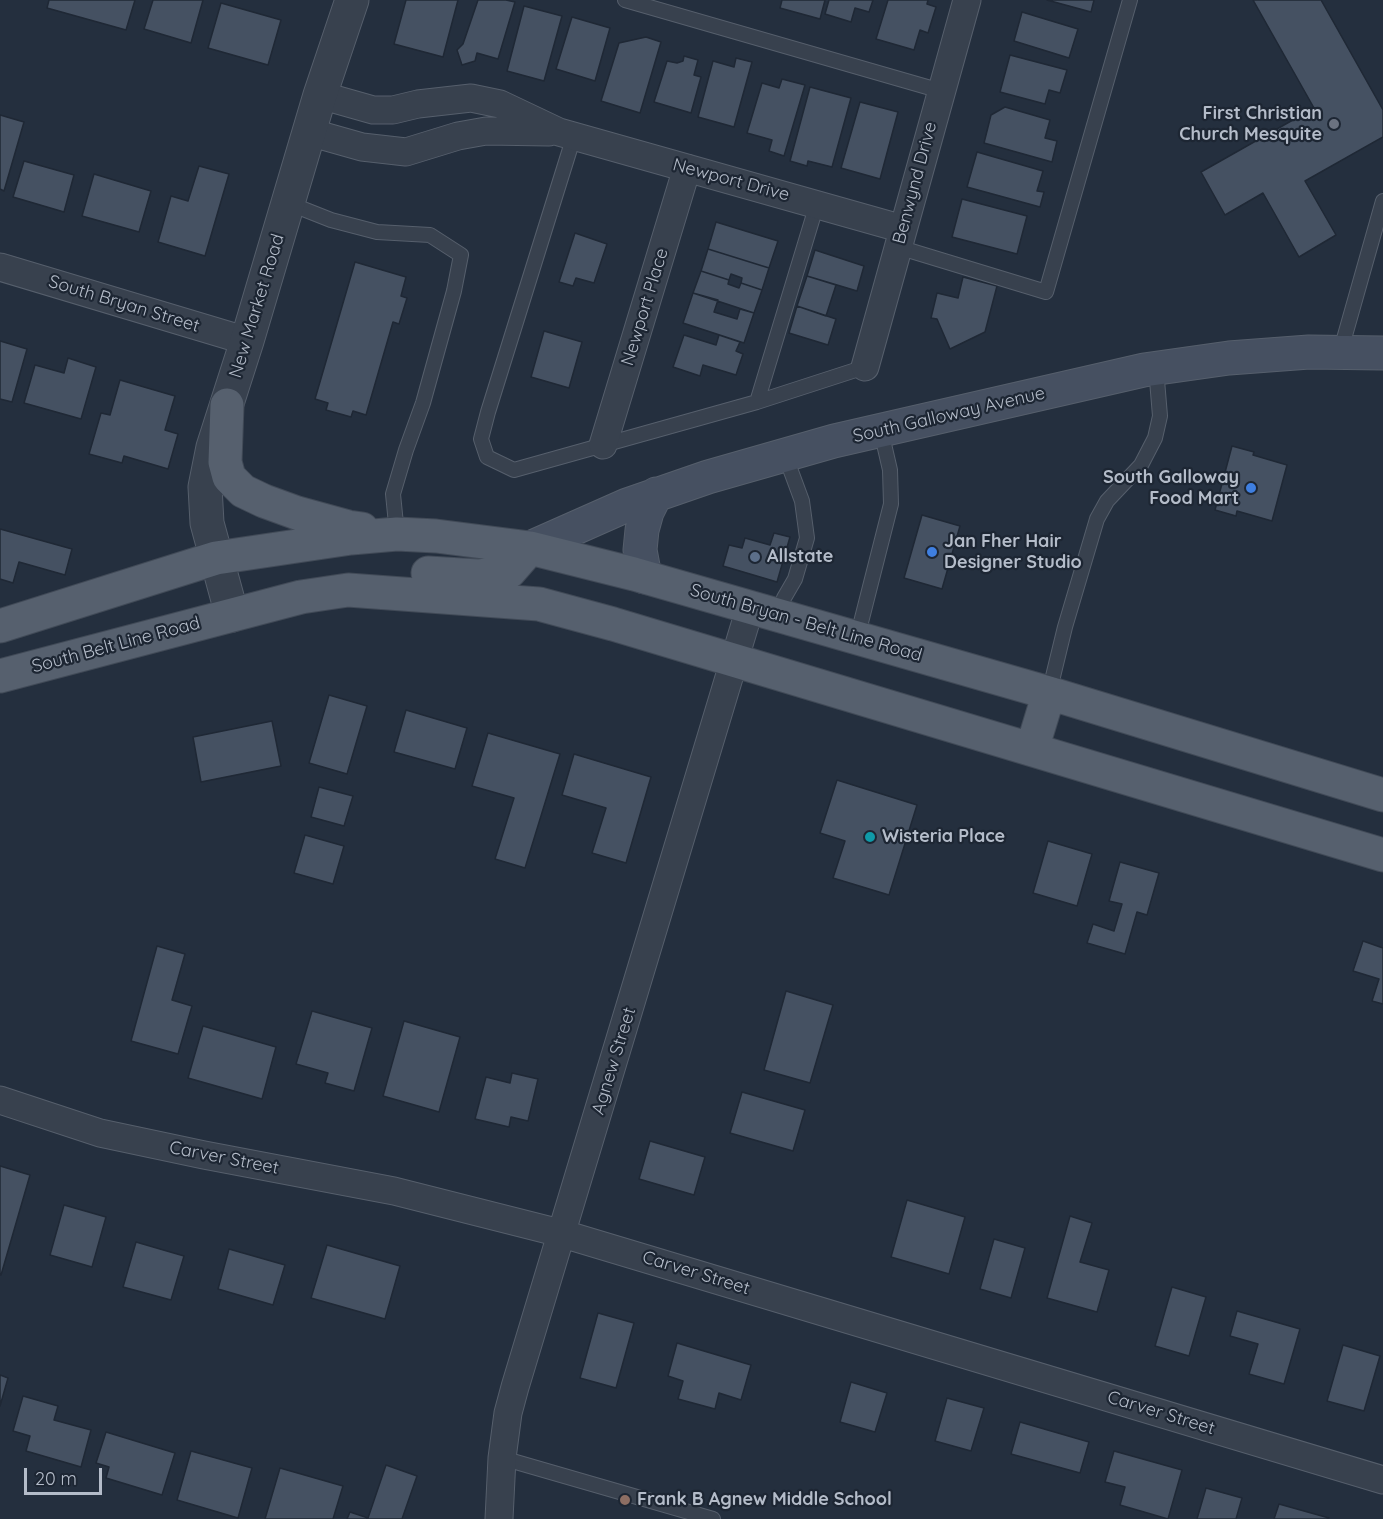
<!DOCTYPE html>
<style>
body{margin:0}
#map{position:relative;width:1383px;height:1519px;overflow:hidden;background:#242f3e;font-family:Quicksand,sans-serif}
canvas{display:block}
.scale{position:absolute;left:24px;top:1468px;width:78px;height:27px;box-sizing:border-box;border:3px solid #b4bcc9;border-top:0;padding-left:8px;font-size:18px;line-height:21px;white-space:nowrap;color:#b4bcc9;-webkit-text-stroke:4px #1d2633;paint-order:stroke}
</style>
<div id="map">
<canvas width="1383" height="1519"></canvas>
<div class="scale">20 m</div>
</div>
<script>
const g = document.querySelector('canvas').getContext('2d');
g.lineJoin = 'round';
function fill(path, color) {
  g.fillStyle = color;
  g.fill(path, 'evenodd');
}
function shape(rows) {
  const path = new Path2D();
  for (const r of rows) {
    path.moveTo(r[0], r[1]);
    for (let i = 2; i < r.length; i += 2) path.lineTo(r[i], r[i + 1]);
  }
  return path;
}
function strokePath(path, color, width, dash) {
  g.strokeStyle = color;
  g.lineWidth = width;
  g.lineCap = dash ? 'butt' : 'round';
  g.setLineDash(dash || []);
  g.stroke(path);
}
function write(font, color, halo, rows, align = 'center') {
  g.font = font + ' Quicksand,sans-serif';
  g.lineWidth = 4.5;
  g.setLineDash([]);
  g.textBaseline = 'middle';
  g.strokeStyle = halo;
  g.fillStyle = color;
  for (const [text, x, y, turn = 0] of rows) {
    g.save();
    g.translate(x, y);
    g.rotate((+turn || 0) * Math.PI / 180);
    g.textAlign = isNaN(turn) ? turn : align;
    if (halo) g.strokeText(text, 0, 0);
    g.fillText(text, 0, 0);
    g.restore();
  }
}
const building = shape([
 [49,0,135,0,126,30,47,8,49,0],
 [153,0,203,0,191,43,144,29,153,0],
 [406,0,458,0,443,57,394,44,406,0],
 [478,0,506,0,515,2,498,59,477,53,475,61,462,65,457,50,463,44,478,0],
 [782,0,825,0,820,19,780,8,782,0],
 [829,0,873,0,869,12,855,8,851,22,825,14,829,0],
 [888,0,928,0,927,4,936,7,928,33,920,30,914,50,876,39,888,0],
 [1047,0,1094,0,1091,12,1047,0],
 [1253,0,1321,0,1383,110,1383,137,1305,181,1336,235,1299,257,1263,193,1225,215,1201,172,1314,108,1253,0],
 [221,3,281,20,268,65,208,48,221,3],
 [524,6,562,16,544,81,507,71,524,6],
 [1022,12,1078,29,1069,58,1014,41,1022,12],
 [572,17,610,28,595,81,556,69,572,17],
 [646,37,661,42,640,113,601,101,619,43,646,37],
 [1010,55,1067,70,1060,93,1049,90,1045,104,1000,92,1010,55],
 [684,56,698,60,694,75,701,77,691,113,654,102,667,61,677,63,683,61,684,56],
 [736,58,752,62,734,127,698,117,713,61,734,67,736,58],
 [782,79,805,85,784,156,769,151,772,140,747,133,762,83,779,88,782,79],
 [810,87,851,98,832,167,808,161,807,166,790,161,810,87],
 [860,102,898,112,880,179,841,168,860,102],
 [1005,107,1050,120,1045,138,1057,141,1052,162,984,143,991,115,1005,107],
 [0,115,24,122,4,191,0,189,0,115],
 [977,152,1043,171,1037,191,1044,192,1040,207,967,187,977,152],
 [24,161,74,175,64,212,13,197,24,161],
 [199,166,229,174,205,256,158,242,171,196,188,201,199,166],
 [94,174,151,191,139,232,82,216,94,174],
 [962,199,1027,216,1017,254,952,237,962,199],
 [716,222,778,241,769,268,708,249,716,222],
 [575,233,607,244,594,283,576,278,573,286,559,282,575,233],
 [708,249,769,268,762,290,741,283,742,278,731,274,729,280,701,271,708,249],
 [815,250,864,266,857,291,807,276,815,250],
 [355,262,406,277,401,296,407,298,399,324,393,322,366,415,353,411,351,417,326,410,328,403,315,399,355,262],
 [701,271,729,280,728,284,739,288,741,283,762,290,754,313,693,293,701,271],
 [807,276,836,285,826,316,797,306,807,276],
 [963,277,997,286,985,332,950,349,937,319,931,318,937,293,958,298,963,277],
 [693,293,718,300,714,312,737,319,740,309,754,313,744,343,683,323,693,293],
 [797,306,836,319,828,345,789,333,797,306],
 [544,331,582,342,569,388,531,377,544,331],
 [684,335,716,345,719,335,740,342,736,351,743,354,736,375,703,365,700,376,673,367,684,335],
 [0,341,27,349,12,402,0,399,0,341],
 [68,358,96,367,81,419,24,403,35,365,64,373,68,358],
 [120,380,175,396,165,430,178,434,168,469,124,456,122,463,89,454,101,413,110,415,120,380],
 [1232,446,1254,452,1253,455,1287,465,1272,521,1237,511,1236,516,1215,510,1232,446],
 [922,515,960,526,942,589,904,578,922,515],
 [0,529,72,549,65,575,19,562,13,583,0,579,0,529],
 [774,533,790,537,777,582,723,566,729,545,742,548,745,538,770,545,774,533],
 [329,695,367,706,347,774,309,763,329,695],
 [406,710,467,728,455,769,394,752,406,710],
 [272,721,281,766,201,782,193,737,272,721],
 [488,733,560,754,525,868,495,859,514,798,472,786,488,733],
 [574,754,651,777,626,863,592,853,606,808,562,795,574,754],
 [837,780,917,805,889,895,833,878,845,841,820,833,837,780],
 [319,787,353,796,344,826,311,817,319,787],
 [305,835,344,846,333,884,294,873,305,835],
 [1048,841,1092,854,1077,906,1033,893,1048,841],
 [1120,862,1159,873,1147,915,1137,912,1125,954,1087,943,1093,924,1114,931,1122,904,1109,901,1120,862],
 [1363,941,1383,948,1383,1004,1372,1001,1379,979,1353,971,1363,941],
 [157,946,185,954,172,1000,192,1006,178,1054,131,1041,157,946],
 [786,991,833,1005,810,1083,764,1070,786,991],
 [312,1011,372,1028,354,1091,325,1083,328,1073,296,1064,312,1011],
 [404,1021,460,1037,439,1112,383,1096,404,1021],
 [203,1026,276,1047,262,1099,188,1078,203,1026],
 [512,1073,538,1079,528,1121,511,1117,509,1127,475,1119,486,1077,510,1083,512,1073],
 [742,1092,805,1110,793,1151,730,1133,742,1092],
 [650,1141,705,1157,694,1195,639,1179,650,1141],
 [0,1166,30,1175,1,1275,0,1275,0,1166],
 [907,1200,965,1217,949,1274,891,1257,907,1200],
 [64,1205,106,1217,92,1267,50,1255,64,1205],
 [1070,1216,1092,1223,1080,1262,1109,1270,1097,1312,1047,1298,1070,1216],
 [994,1239,1025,1248,1011,1298,980,1289,994,1239],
 [136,1242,184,1256,171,1300,123,1287,136,1242],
 [327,1245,400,1266,385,1319,311,1298,327,1245],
 [229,1249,285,1265,273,1305,218,1289,229,1249],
 [1172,1287,1206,1297,1189,1356,1155,1346,1172,1287],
 [1237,1311,1300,1329,1284,1384,1249,1374,1258,1344,1230,1336,1237,1311],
 [598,1313,634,1323,616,1388,580,1378,598,1313],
 [677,1343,751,1365,741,1400,719,1393,715,1409,678,1399,683,1381,668,1376,677,1343],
 [1343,1345,1380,1356,1364,1411,1327,1401,1343,1345],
 [0,1375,8,1378,0,1406,0,1375],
 [851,1382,887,1393,875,1432,840,1422,851,1382],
 [23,1396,58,1406,54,1420,91,1430,81,1467,26,1451,30,1436,13,1431,23,1396],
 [947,1398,984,1408,971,1451,935,1441,947,1398],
 [1020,1422,1089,1442,1080,1473,1011,1454,1020,1422],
 [106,1432,175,1453,162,1495,106,1478,109,1467,96,1463,106,1432],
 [191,1451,252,1468,238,1518,177,1500,191,1451],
 [1114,1451,1182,1470,1168,1519,1120,1505,1125,1487,1105,1482,1114,1451],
 [386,1465,417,1476,402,1519,347,1519,350,1512,368,1518,386,1465],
 [280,1468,343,1486,333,1519,265,1519,280,1468],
 [1206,1488,1242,1498,1236,1519,1197,1519,1206,1488],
 [1279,1504,1329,1518,1328,1519,1274,1519,1279,1504]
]);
const service = shape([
 [625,0,941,91],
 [574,136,488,412,481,439,487,457,514,470,757,402,865,367],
 [288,203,331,220,377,232,430,235,461,255,454,291,423,403,406,450,393,494,397,534],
 [898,247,1046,292,1130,0],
 [1340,353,1383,201],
 [757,402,817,204],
 [778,616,784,598,795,579,807,538,802,501,785,455],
 [857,638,891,504,890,470,881,431],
 [1049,693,1065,627,1097,519,1107,501,1141,465,1155,438,1160,416,1156,368],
 [502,1458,713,1519]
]);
const minor = shape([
 [320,95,373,110,393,110,418,104,471,98,500,104,559,132,903,229],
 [309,132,362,147,406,152,458,136,486,131,549,132],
 [0,267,247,341],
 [865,367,967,0],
 [603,445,687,168],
 [0,1100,100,1133,204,1155,394,1191,560,1233,1383,1480],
 [499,1519,502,1458,508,1413,515,1387,750,608]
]);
const tertiary = shape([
 [232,615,207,523,205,487,213,447,247,341,320,95,352,0]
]);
const secondary = shape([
 [530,548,627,505,708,477,834,441,1144,370,1229,358,1309,352,1383,353],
 [645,577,640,550,642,530,647,512,656,494]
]);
const primary = shape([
 [227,405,225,462,229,477,243,491,264,501,297,513,348,527,362,529],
 [428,573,478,576,509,572,530,548],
 [0,626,216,558,351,538,397,534,436,536,530,548,634,574,1049,693,1383,795],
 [0,676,301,597,348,590,539,604,613,624,1383,855],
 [1032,749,1049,693]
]);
const markers = [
 [1334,124,6,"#6b7280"],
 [1251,488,6,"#3f7fe0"],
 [932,552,6,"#3f7fe0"],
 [755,557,6,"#5c6f8a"],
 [870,837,6,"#0f9aa8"],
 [625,1500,6,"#8d6e63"]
];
const poiNames = [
 ["First Christian",1322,114,"right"],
 ["Church Mesquite",1322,135,"right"],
 ["South Galloway",1239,478,"right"],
 ["Food Mart",1239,499,"right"],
 ["Jan Fher Hair",944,542],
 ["Designer Studio",944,563],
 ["Allstate",767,557],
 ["Wisteria Place",882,837],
 ["Frank B Agnew Middle School",637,1500]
];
const streetNames = [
 ["Newport Drive",731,180,15],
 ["Benwynd Drive",915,183,-75],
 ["South Bryan Street",124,304,17],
 ["New Market Road",257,306,-73],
 ["Newport Place",645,307,-73],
 ["South Galloway Avenue",949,415,-13],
 ["South Bryan - Belt Line Road",806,623,16],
 ["South Belt Line Road",116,645,-15],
 ["Agnew Street",614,1061,-73],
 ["Carver Street",224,1158,11],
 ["Carver Street",696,1273,17],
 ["Carver Street",1161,1413,17]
];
fill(building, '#455162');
strokePath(building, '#1f2835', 1.5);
strokePath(service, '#565f6c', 16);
strokePath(minor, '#565f6c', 29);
strokePath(tertiary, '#565f6c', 35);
strokePath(secondary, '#565f6c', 35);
strokePath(primary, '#414a57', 35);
strokePath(service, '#38414e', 14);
strokePath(minor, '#38414e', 27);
strokePath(tertiary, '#38414e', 33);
strokePath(secondary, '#465061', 33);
strokePath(primary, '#56606e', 33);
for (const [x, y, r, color] of markers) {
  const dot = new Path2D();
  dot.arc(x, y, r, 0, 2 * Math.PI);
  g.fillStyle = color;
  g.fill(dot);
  strokePath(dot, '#1d2633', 2);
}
write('bold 18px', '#b4bcc9', '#1d2633', poiNames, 'left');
write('18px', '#b4bcc9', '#1d2633', streetNames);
</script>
